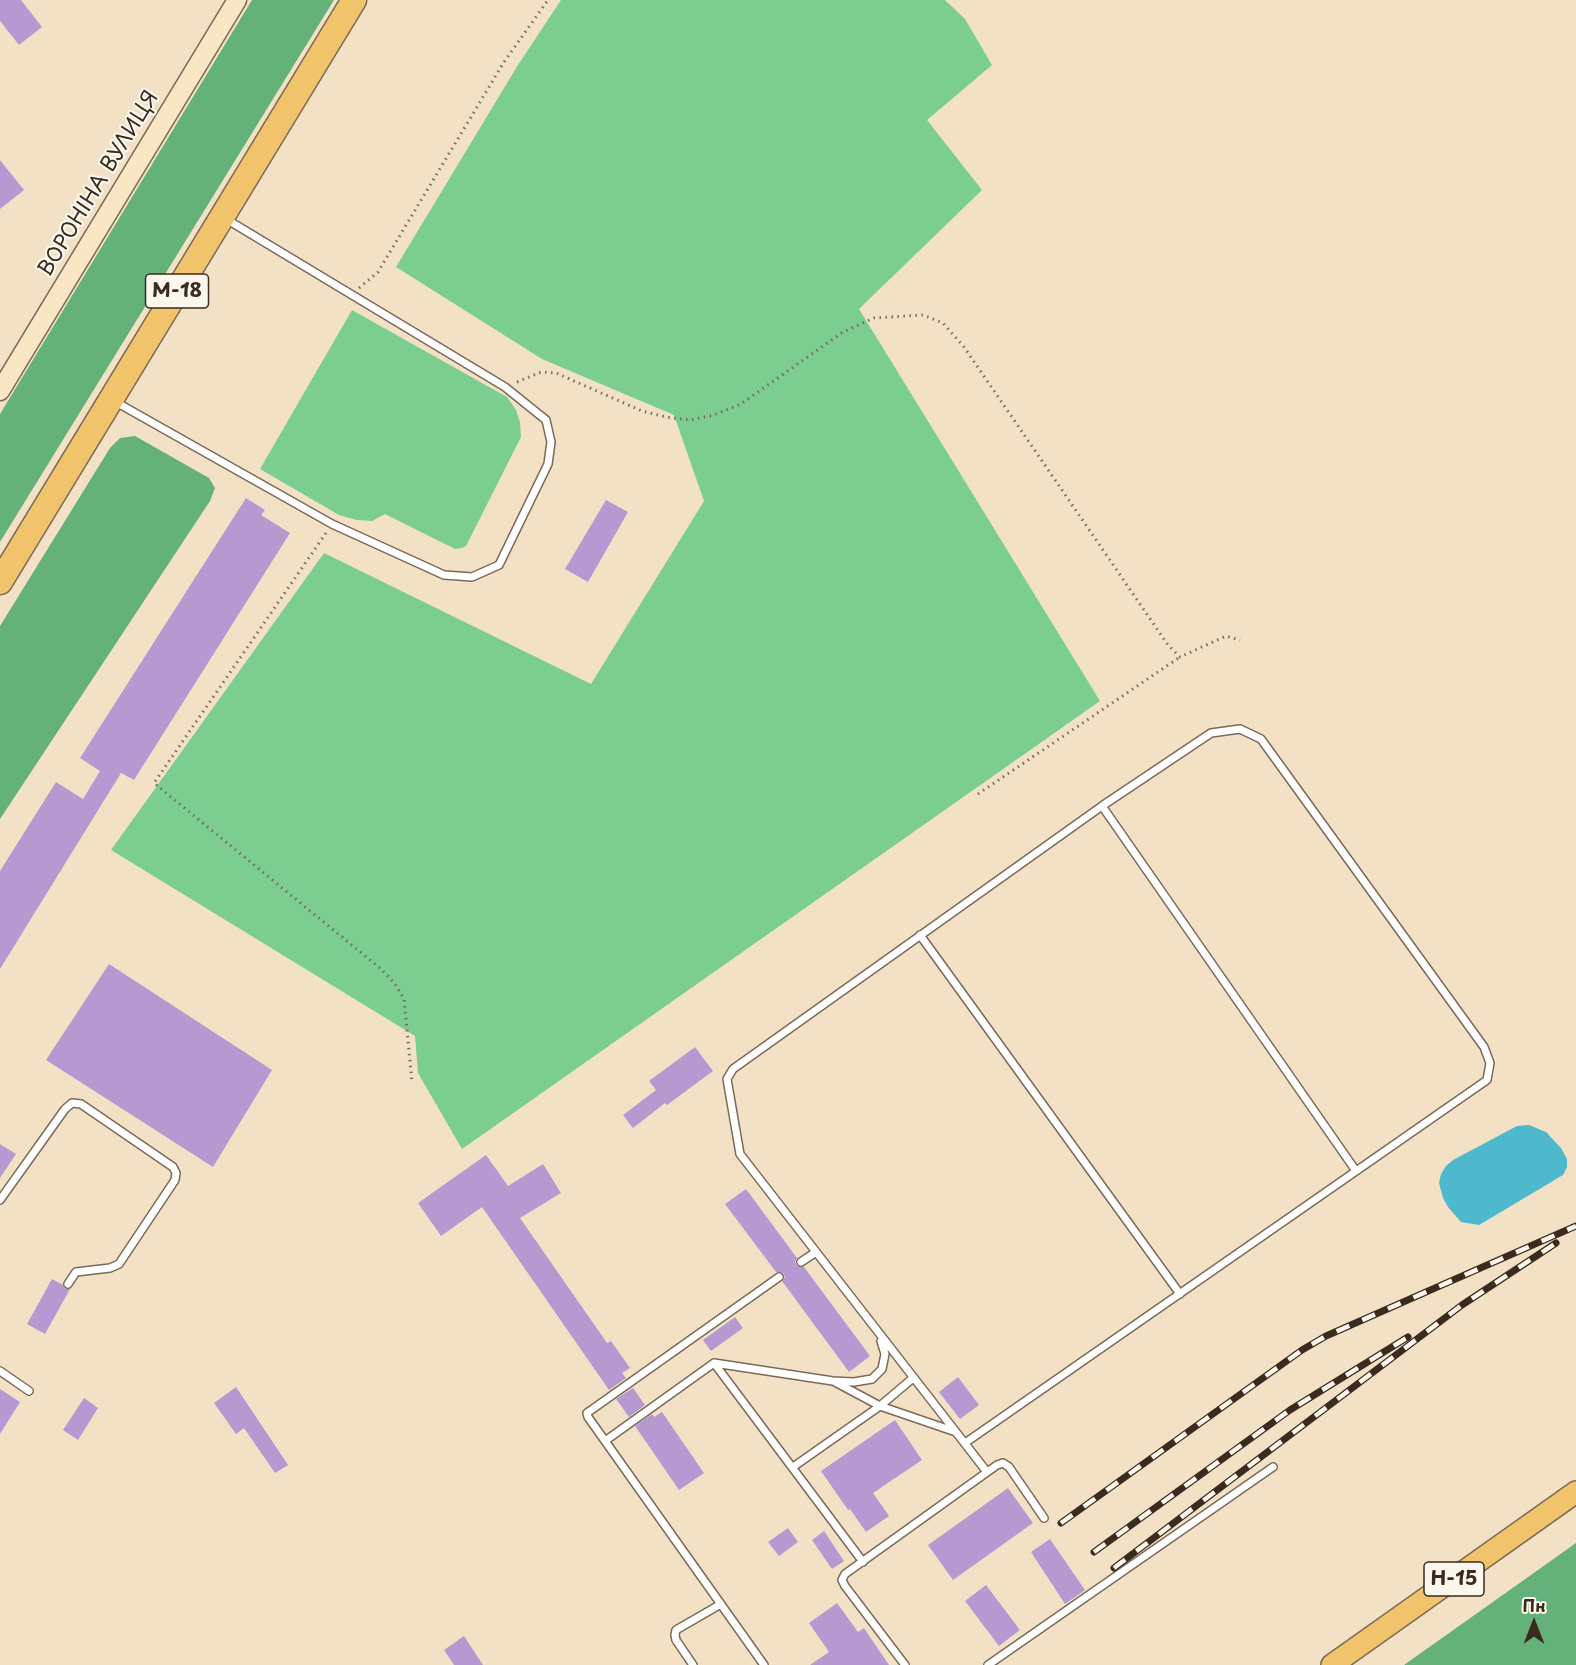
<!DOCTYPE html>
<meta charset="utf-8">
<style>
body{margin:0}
#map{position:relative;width:1576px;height:1665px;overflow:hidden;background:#f3e1c5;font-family:"Playpen Sans",sans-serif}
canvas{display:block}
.north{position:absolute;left:1504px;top:1593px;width:60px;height:60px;-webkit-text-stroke:4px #fbf7ec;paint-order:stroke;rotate:0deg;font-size:16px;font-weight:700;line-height:24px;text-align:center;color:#3b2a1e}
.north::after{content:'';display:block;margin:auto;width:21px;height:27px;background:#3b2a1e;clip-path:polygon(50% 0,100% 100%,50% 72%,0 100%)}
</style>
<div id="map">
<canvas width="1576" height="1665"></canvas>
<div class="north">Пн</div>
</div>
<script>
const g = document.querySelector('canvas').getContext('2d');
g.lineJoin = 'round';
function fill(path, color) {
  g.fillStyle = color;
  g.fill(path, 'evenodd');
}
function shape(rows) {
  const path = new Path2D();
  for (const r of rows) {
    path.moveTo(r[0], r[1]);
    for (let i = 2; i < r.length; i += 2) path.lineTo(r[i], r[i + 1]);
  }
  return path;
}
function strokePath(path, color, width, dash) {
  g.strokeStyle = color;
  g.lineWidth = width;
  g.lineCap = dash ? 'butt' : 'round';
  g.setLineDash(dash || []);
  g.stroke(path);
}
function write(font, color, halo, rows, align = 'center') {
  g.font = font + ' "Playpen Sans",sans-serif';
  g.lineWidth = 4.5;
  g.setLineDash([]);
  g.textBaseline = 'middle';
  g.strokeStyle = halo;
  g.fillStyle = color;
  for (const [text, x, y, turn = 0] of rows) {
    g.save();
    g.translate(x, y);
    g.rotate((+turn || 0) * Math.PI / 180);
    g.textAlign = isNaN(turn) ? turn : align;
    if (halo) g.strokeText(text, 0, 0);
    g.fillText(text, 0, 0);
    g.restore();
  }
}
const green = shape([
 [561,0,945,0,965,19,992,65,927,120,982,190,859,309,1100,701,462,1149,418,1073,415,1036,111,850,324,553,591,684,704,501,674,415,542,359,396,267,518,65],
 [352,310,507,397,516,410,520,422,521,437,466,546,462,548,455,549,385,514,372,521,357,520,339,515,260,469]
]);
const forest = shape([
 [252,0,334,0,0,542,0,414],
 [135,436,209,478,215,488,210,501,0,819,0,626,110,448,120,438],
 [1576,1543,1576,1665,1404,1665]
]);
const water = shape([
 [1529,1125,1546,1132,1561,1148,1567,1159,1567,1167,1563,1175,1479,1225,1461,1222,1448,1207,1443,1198,1439,1183,1441,1174,1446,1166,1453,1160,1517,1126]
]);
const building = shape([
 [0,0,21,0,42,27,19,45,0,21],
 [0,160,24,190,0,209],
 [246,498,265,510,261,515,290,533,134,780,121,773,0,969,0,871,56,782,83,799,100,771,80,758],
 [606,500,628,512,588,582,565,569],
 [109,964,272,1070,213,1167,46,1060],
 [695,1047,713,1071,667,1105,665,1103,633,1128,623,1115,656,1090,649,1081],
 [0,1144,16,1154,0,1178],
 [486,1155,508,1186,543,1164,561,1193,520,1218,607,1343,611,1341,630,1368,622,1373,626,1378,609,1390,482,1207,441,1236,418,1203],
 [746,1189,797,1258,795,1262,797,1266,804,1267,870,1356,849,1372,782,1281,785,1277,783,1273,776,1272,725,1204],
 [52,1279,63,1285,65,1289,70,1289,45,1334,27,1324],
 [735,1317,743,1328,711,1351,703,1340],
 [958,1377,979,1405,960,1419,939,1392],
 [236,1387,288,1465,275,1473,244,1428,236,1434,214,1403],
 [633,1388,645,1405,629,1417,616,1399],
 [0,1389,20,1402,0,1434],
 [84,1398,98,1408,78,1440,63,1430],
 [662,1412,704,1473,679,1490,635,1426,652,1414,654,1417],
 [895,1420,922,1460,873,1493,889,1516,866,1532,850,1509,848,1510,821,1471],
 [1008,1488,1033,1523,953,1580,928,1545],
 [788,1528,798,1542,779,1556,768,1542],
 [824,1531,844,1561,832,1569,812,1540],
 [1050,1539,1085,1590,1065,1604,1031,1552],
 [986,1585,1020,1630,999,1646,965,1601],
 [837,1603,858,1632,864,1628,889,1665,810,1665,829,1652,809,1623],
 [464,1636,483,1665,454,1665,444,1650]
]);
const path = shape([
 [359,288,378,272,504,62,548,0],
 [517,382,541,372,556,373,642,411,666,417,690,420,714,415,741,404,843,332,874,318,923,315,943,323,964,347,1168,645,1180,657,1226,636,1240,640],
 [326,533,154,783,381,969,395,984,404,999,412,1082],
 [978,794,1180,657]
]);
const lane = shape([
 [114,401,332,524,444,575,472,577,499,565,548,464,551,442,546,420,505,387,226,219],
 [1102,806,1356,1171],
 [920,935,1180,1294],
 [0,1200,65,1109,72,1103,81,1104,173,1167,176,1173,175,1180,119,1264,110,1268,76,1272,68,1284],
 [801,1262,816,1252],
 [714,1363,863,1562],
 [0,1371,29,1391],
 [835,1382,880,1406,913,1378],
 [605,1441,714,1363,833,1381,854,1382,872,1379,882,1369,885,1354,881,1341],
 [965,1443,1487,1080,1490,1063,1484,1047,1261,739,1240,729,1211,733,1102,806,733,1069,727,1079,740,1154,987,1472],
 [793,1467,880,1406,956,1432],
 [693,1665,676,1640,675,1635,676,1630,721,1604],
 [764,1665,588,1417,587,1413,779,1277],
 [905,1665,845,1586,842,1580,845,1574,997,1465,1003,1463,1009,1467,1044,1518],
 [988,1665,1273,1467]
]);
const secondary = shape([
 [0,391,237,0]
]);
const primary = shape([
 [1332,1665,1576,1492]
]);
const highway = shape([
 [0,582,354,0]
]);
const rail = shape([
 [1061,1523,1302,1350,1326,1336,1576,1226],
 [1094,1552,1290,1410,1408,1337],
 [1114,1568,1462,1305,1556,1243]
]);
const shields = [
 [177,291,63],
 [1454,1579,60]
];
const shieldNames = [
 ["М-18",177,291],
 ["Н-15",1454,1579]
];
const streetNames = [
 ["ВОРОНІНА ВУЛИЦЯ",99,184,-59]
];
fill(green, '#7bce90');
fill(forest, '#64b17a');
fill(water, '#4eb8cc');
fill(building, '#b59ad2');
strokePath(lane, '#7b6a58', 10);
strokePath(secondary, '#7b6a58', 21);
strokePath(primary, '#7b6a58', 24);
strokePath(highway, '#7b6a58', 27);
strokePath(path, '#7b6a58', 3, [1.5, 4.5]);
strokePath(lane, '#fff', 7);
strokePath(secondary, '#f9e7c3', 18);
strokePath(primary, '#f1c36a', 21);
strokePath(highway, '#f1c36a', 24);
strokePath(rail, '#3b2a1e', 7);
strokePath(rail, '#fbf7ec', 4.5, [14]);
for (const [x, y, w] of shields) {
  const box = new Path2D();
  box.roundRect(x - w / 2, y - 17, w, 34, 4.5);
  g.fillStyle = '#fbf7ec';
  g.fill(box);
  strokePath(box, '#3b2a1e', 1.5);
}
write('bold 20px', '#3b2a1e', null, shieldNames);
write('21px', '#3b2a1e', '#fbf7ec', streetNames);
</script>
